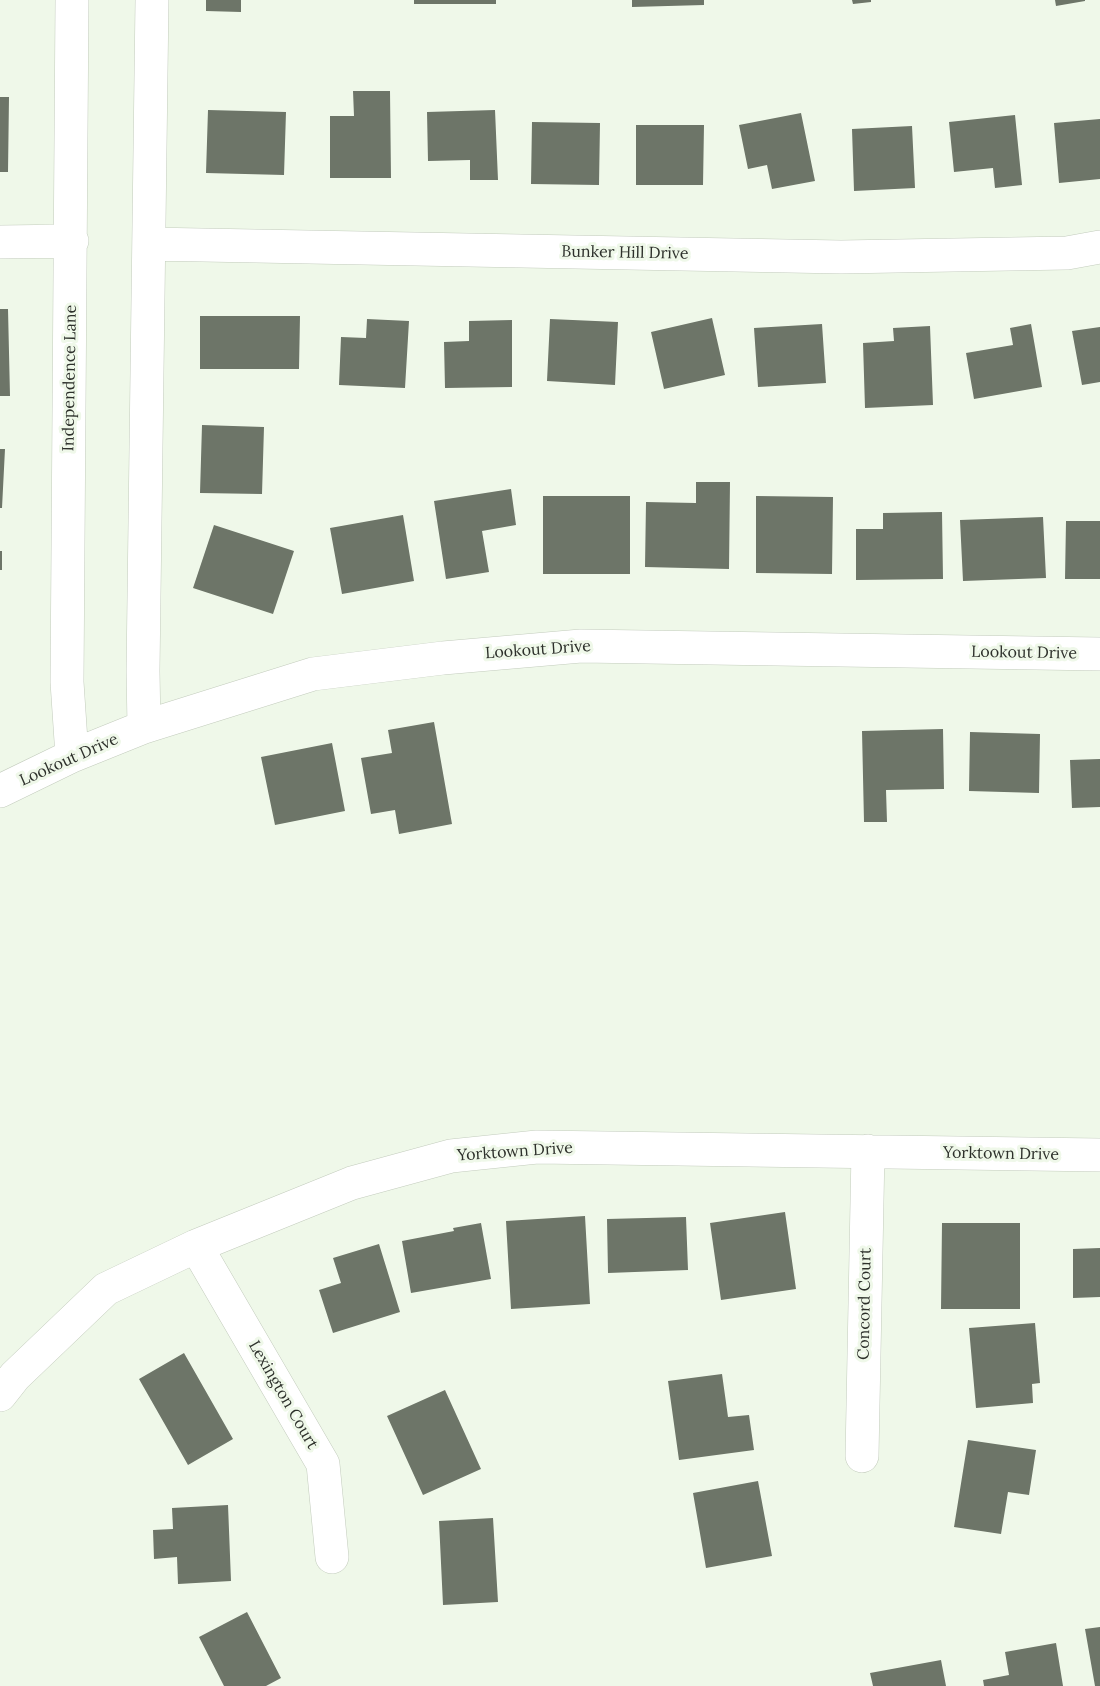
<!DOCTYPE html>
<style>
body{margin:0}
canvas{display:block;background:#eff8e9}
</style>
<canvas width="1100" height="1686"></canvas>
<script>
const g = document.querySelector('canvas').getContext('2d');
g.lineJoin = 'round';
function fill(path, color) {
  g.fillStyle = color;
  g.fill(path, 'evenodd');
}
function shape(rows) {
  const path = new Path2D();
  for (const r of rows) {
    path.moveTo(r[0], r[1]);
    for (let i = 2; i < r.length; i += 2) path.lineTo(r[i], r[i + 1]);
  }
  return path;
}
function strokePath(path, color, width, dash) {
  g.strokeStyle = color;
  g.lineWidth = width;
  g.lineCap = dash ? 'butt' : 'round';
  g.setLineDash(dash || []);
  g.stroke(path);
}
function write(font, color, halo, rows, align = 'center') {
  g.font = font + ' Lora,serif';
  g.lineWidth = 6;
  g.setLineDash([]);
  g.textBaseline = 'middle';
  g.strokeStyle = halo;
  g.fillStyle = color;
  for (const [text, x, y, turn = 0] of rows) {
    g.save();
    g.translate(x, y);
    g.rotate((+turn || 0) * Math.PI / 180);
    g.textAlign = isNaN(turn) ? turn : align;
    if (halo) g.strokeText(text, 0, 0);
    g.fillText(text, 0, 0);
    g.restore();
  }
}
const building = shape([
 [206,0,241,0,241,12,206,11],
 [414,0,496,0,496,4,414,4],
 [632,0,704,0,704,5,632,7],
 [852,0,871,0,871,2,853,4],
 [1055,0,1085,0,1085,1,1056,6],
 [353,91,390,91,391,178,330,178,330,116,354,116],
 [0,97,9,97,8,172,0,172],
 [208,110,286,112,284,175,206,173],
 [495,110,498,180,470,180,470,160,428,161,427,112],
 [801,113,815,181,772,189,767,165,748,169,739,125],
 [1015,115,1022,185,995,188,993,168,954,172,949,122],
 [1100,119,1100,179,1059,183,1054,123],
 [532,122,600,123,599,185,531,184],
 [636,125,704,125,703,185,636,185],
 [912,126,915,188,854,191,852,129],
 [0,309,8,309,10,396,0,396],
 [200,316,300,316,299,369,200,369],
 [712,318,725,375,664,389,651,332],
 [367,319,409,321,405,388,339,385,341,337,366,338],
 [550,319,618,322,615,385,547,381],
 [512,320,512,387,445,388,444,342,469,341,469,321],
 [822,324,826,383,758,387,754,328],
 [1031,324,1042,387,974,399,966,353,1013,345,1010,328],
 [930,326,933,405,865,408,863,343,894,341,893,328],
 [1100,327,1100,382,1082,385,1072,331],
 [202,425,264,427,262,494,200,493],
 [0,449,5,449,2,508,0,508],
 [696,482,730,482,729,569,645,567,646,502,696,503],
 [511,489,516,525,482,531,489,572,446,579,434,501],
 [543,496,630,496,630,574,543,574],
 [756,496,833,497,832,574,756,573],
 [942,512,943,579,856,580,856,529,883,529,883,513],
 [403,515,414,581,342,594,330,528],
 [1043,517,1046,578,963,581,960,520],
 [1066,521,1100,521,1100,579,1065,579],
 [214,525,294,551,273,614,193,588],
 [0,551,2,551,2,570,0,570],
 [434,722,452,824,399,834,395,810,371,814,361,758,392,753,388,730],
 [943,729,944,789,886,790,887,822,864,822,862,731],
 [970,732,1040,734,1039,793,969,791],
 [332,743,345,811,275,825,261,757],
 [1100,759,1100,807,1072,808,1070,760],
 [785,1212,796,1289,721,1300,710,1223],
 [585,1216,590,1304,511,1309,506,1221],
 [686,1217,688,1270,608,1273,607,1219],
 [481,1223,491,1279,411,1293,402,1241,454,1231,453,1228],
 [942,1223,1020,1223,1020,1309,941,1309],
 [379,1244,400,1312,333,1333,319,1290,341,1283,333,1258],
 [1100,1248,1100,1297,1073,1298,1073,1249],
 [1035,1323,1040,1383,1032,1384,1033,1403,976,1408,969,1328],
 [184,1353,233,1439,188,1465,139,1379],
 [722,1374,728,1417,749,1415,754,1450,679,1460,668,1381],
 [445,1390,481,1469,423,1495,387,1416],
 [968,1440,1036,1450,1029,1495,1008,1492,1001,1534,954,1527],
 [758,1481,772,1556,706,1568,693,1493],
 [228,1505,231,1581,178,1584,177,1557,154,1559,153,1530,173,1529,172,1508],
 [493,1518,498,1602,443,1605,439,1521],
 [247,1612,281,1678,266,1686,224,1686,199,1637],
 [1100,1627,1100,1686,1095,1686,1085,1629],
 [1056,1643,1063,1686,984,1686,983,1680,1009,1675,1005,1652],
 [941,1660,946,1686,873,1686,870,1673]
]);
const minor = shape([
 [0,242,72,241],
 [149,244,841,257,1067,253,1100,247],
 [144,727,143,671,152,0],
 [72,756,67,682,72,0],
 [0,791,72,756,144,727,313,674,443,658,581,646,1100,654],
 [196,1246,323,1464,332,1557],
 [0,1395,15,1376,106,1289,196,1246,352,1183,451,1156,537,1147,1100,1155],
 [862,1456,868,1151]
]);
const streetNames = [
 ["Bunker Hill Drive",625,253,1],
 ["Independence Lane",70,378,-89],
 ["Lookout Drive",538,650,-4],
 ["Lookout Drive",1024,653,1],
 ["Lookout Drive",69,760,-24],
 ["Yorktown Drive",515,1152,-4],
 ["Yorktown Drive",1001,1154,1],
 ["Concord Court",865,1304,-89],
 ["Lexington Court",283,1395,60]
];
fill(building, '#6d7568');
strokePath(minor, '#c3ccbd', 34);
strokePath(minor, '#fff', 33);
write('16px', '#2d302b', '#eff8e9', streetNames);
</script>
